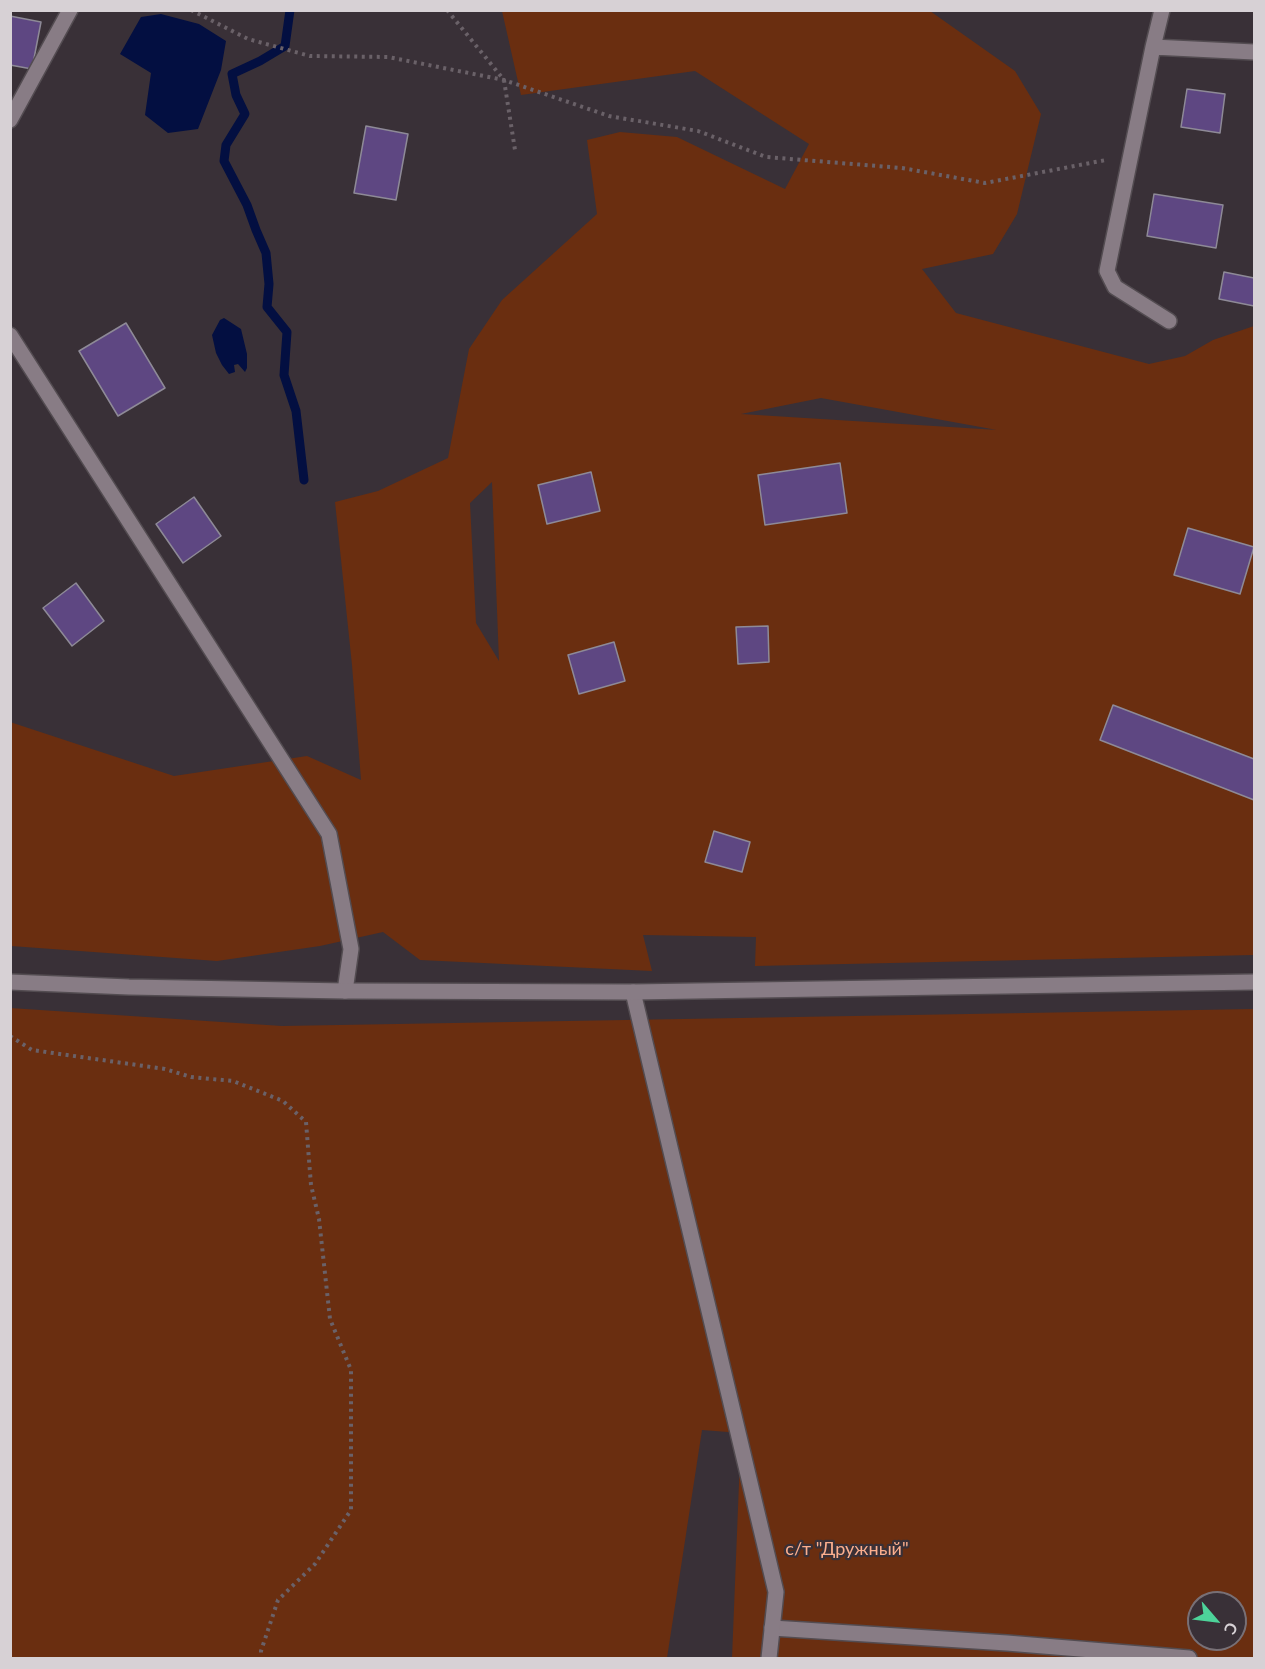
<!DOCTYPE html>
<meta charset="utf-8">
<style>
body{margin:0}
#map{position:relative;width:1265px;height:1669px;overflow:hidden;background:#393037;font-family:Lato,sans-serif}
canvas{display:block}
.frame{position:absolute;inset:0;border:12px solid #d7d1d5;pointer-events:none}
.north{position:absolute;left:1187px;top:1591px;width:60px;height:60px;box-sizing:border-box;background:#393037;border:2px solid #787076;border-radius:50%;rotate:118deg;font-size:16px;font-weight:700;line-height:24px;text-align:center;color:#d7d1d5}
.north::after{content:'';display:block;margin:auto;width:21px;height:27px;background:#4dd39a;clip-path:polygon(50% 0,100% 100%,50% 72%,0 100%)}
</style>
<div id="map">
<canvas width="1265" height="1669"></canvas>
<div class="frame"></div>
<div class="north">С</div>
</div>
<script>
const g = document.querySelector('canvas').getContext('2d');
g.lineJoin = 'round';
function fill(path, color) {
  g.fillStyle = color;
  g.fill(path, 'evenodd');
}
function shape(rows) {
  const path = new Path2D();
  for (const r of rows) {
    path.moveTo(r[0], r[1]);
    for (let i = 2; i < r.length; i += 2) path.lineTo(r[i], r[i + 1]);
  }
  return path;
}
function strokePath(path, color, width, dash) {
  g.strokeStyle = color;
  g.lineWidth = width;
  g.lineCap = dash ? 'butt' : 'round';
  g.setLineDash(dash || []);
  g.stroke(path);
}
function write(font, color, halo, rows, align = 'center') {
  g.font = font + ' Lato,sans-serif';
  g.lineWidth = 4.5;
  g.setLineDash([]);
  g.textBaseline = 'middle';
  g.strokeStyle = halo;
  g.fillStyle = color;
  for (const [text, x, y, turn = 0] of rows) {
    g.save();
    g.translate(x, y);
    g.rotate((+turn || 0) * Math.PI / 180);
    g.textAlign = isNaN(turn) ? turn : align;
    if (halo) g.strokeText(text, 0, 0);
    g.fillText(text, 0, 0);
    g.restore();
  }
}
const green = shape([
 [502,11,930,11,1015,71,1041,114,1017,214,993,254,922,269,956,313,1149,364,1185,356,1213,340,1254,326,1254,955,755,966,756,937,643,935,652,971,420,960,383,932,320,946,217,961,11,946,10,722,174,776,307,756,361,780,352,665,335,502,378,491,448,458,469,349,502,300,597,214,587,140,620,132,677,137,785,189,809,144,695,71,521,95],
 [821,398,997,430,998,430,741,414],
 [492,482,499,661,476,623,470,503],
 [10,1008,282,1026,1254,1009,1254,1658,732,1658,741,1433,702,1430,667,1658,11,1658],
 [1199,1603,1235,1603,1235,1639,1199,1639]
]);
const water = shape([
 [161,14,199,24,226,41,221,70,198,129,168,133,145,115,151,73,120,54,141,17],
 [224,318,241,329,247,354,247,368,245,372,238,364,234,365,235,372,229,374,222,365,216,353,212,335,220,320]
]);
const stream = shape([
 [290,10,285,46,260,61,232,74,236,95,245,114,226,145,224,161,247,205,256,230,266,253,269,284,267,307,287,332,284,375,296,411,304,480]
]);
const building = shape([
 [10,16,41,22,32,69,10,65,10,16],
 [1187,89,1225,94,1220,133,1181,127,1187,89],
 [366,126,408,134,396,200,354,193,366,126],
 [1154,194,1223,205,1216,248,1147,236,1154,194],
 [1224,272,1254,278,1254,306,1219,299,1224,272],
 [126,323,165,388,118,416,79,351,126,323],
 [840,463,847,513,765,525,758,475,840,463],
 [591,472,600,511,547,524,538,485,591,472],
 [194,497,221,536,183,563,156,524,194,497],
 [1188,528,1254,547,1240,594,1174,575,1188,528],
 [76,583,104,621,72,646,43,608,76,583],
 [768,626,769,662,738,664,736,627,768,626],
 [614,642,625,681,579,694,568,655,614,642],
 [1113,705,1254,759,1254,800,1100,740,1113,705],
 [714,831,750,842,742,872,705,862,714,831]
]);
const path = shape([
 [191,10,248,39,310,56,388,57,504,80,609,116,698,131,766,157,902,168,985,183,1106,160],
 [447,10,504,80,515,150],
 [10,1036,32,1050,165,1069,191,1077,233,1081,283,1101,306,1122,311,1185,319,1219,330,1319,351,1370,351,1510,315,1564,278,1600,261,1651,261,1658]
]);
const lane = shape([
 [1162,10,1153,47,1107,271,1115,287,1169,321],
 [1153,47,1254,52],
 [772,1628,1007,1643,1189,1658]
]);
const street = shape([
 [10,120,70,10],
 [10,335,329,834,351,949,345,991],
 [633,992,776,1592,769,1658]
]);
const secondary = shape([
 [10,982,129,987,345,991,633,992,1254,982]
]);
const parkNames = [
 ["с/т \"Дружный\"",847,1549]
];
fill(green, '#6a2e10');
fill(water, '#030f41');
strokePath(stream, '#030f41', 9);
fill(building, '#5e4782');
strokePath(building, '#8e8a97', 1.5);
strokePath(lane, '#534c51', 18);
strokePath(street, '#534c51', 18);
strokePath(secondary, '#534c51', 18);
strokePath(path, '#6a6168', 4, [3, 4.5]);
strokePath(lane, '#887c85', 15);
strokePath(street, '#887c85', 15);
strokePath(secondary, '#887c85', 15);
write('18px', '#fcaf8e', '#393037', parkNames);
</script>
